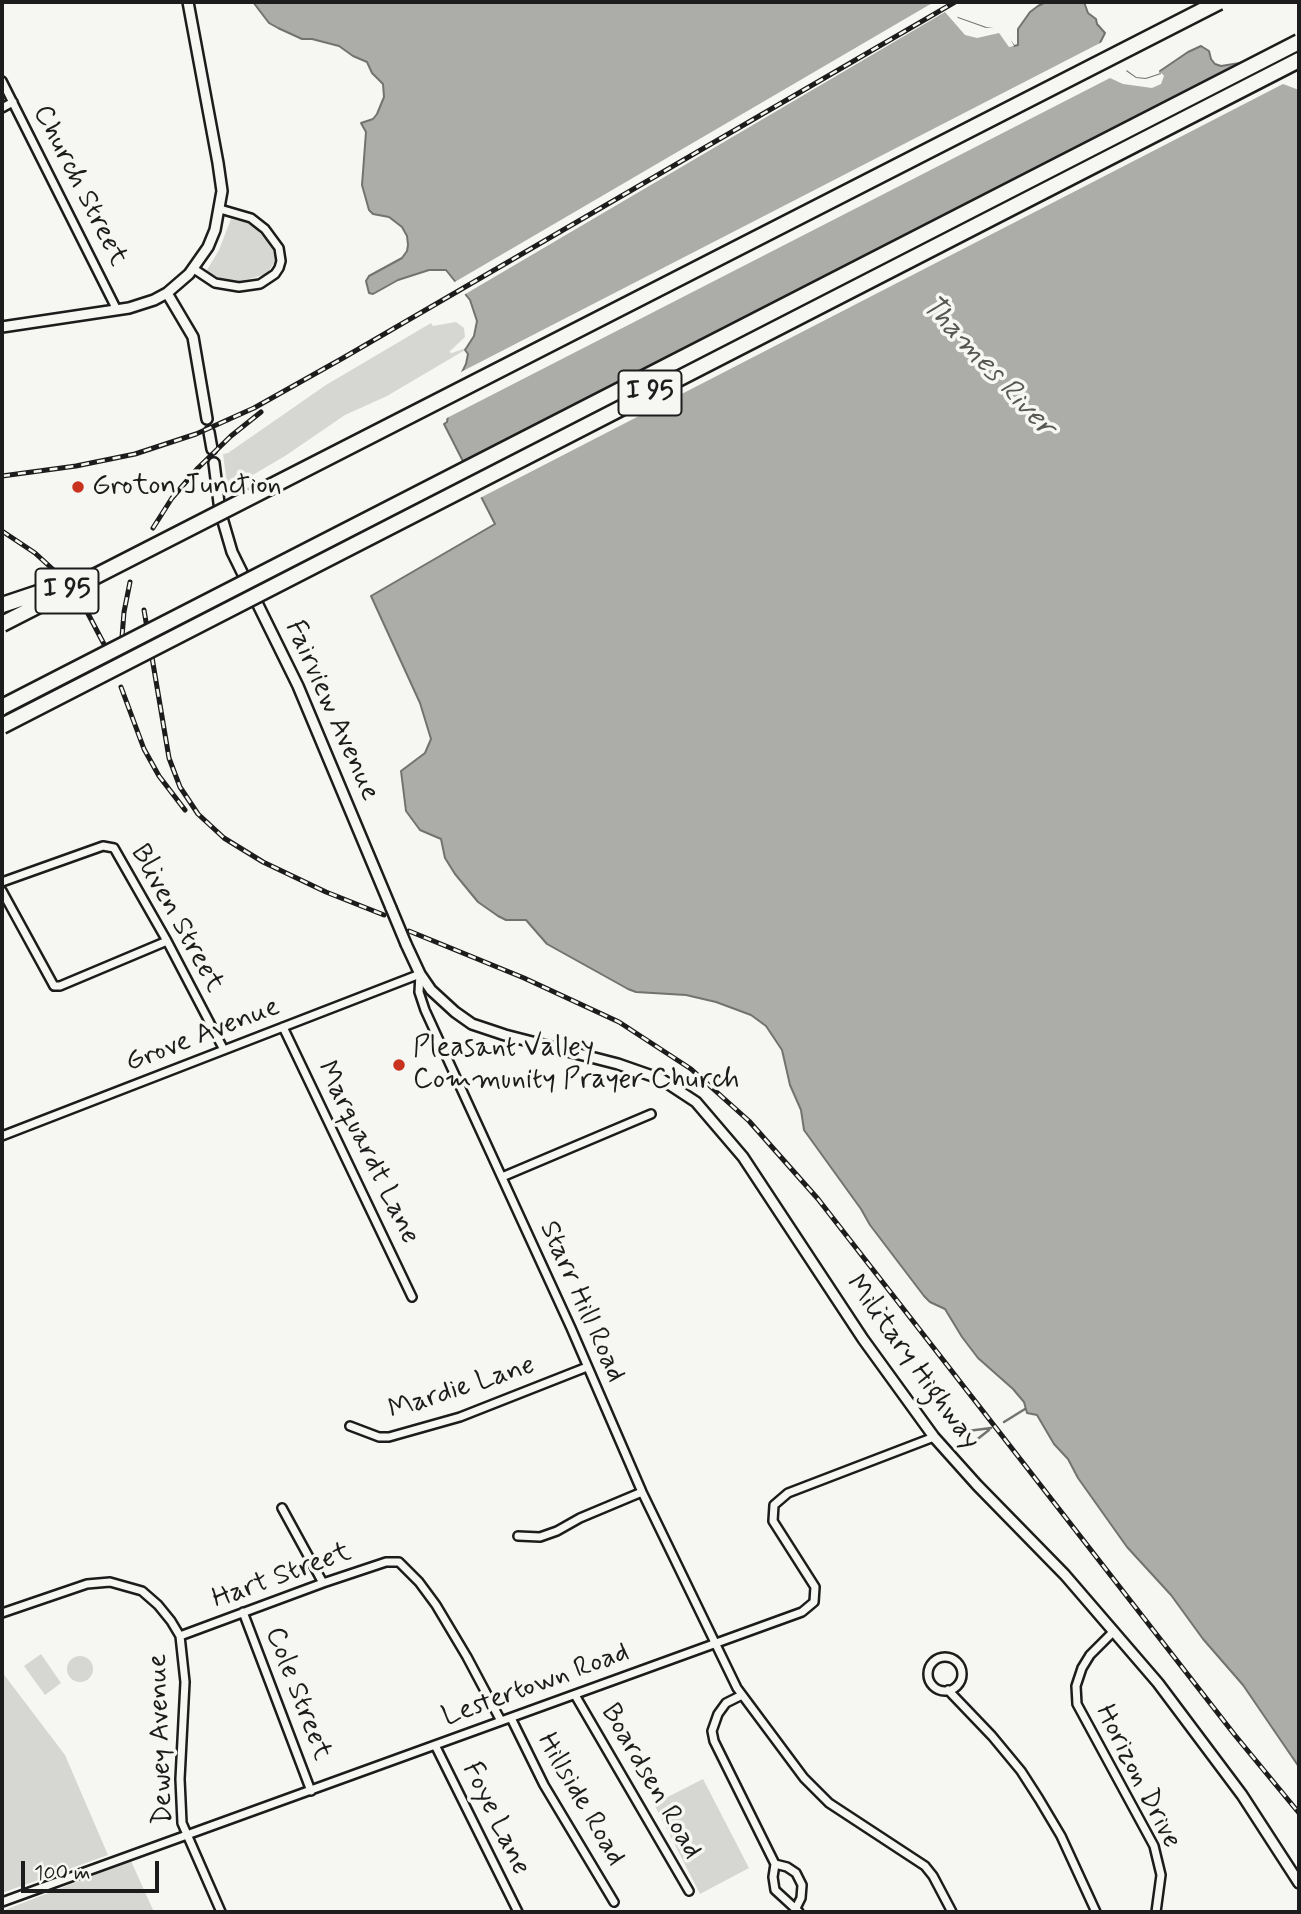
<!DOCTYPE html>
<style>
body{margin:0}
#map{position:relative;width:1301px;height:1914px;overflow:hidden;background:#f6f6f2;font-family:Mynerve,sans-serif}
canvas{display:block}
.frame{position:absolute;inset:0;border:4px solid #1c1c1c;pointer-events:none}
.scale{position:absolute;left:21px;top:1861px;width:138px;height:32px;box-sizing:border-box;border:4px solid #1c1c1c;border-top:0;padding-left:9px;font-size:21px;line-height:24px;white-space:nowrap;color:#1c1c1c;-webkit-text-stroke:5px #f6f6f2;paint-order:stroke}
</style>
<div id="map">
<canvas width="1301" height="1914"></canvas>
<div class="frame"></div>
<div class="scale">100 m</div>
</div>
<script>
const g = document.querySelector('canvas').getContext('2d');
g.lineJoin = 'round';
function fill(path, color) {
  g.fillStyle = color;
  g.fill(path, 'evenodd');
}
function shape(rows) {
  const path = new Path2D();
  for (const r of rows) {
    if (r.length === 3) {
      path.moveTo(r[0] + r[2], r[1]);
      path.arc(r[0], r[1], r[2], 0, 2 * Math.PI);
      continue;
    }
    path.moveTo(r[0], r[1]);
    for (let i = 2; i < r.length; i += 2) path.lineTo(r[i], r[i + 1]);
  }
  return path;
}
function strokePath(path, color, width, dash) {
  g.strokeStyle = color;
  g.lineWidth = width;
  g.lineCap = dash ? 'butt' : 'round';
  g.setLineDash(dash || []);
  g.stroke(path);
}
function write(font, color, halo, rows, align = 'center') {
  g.font = font + ' Mynerve,sans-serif';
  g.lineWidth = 7;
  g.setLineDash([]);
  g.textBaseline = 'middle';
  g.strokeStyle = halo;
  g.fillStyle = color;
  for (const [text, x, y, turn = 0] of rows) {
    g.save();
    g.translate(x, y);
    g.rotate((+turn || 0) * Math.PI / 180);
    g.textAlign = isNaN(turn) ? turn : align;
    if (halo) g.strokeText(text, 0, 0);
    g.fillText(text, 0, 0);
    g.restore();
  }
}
const green = shape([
 [231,219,252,224,273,248,275,261,267,274,234,283,218,280,209,274,207,270,219,250],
 [456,322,464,328,465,337,449,352,452,353,466,348,465,350,387,396,345,415,285,456,246,479,234,484,227,484,223,454,228,453,326,385,431,323,433,326],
 [41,1654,61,1683,45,1695,24,1666],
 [80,1669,13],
 [2,1672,65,1755,108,1855,2,1893],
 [703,1779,749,1868,700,1894,654,1804],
 [131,1861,154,1912,2,1912,2,1911]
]);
const water = shape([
 [253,2,946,2,955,17,986,28,1002,30,1014,46,1018,45,1018,29,1030,12,1038,6,1046,2,1084,2,1088,13,1096,19,1097,24,1105,33,1100,43,1125,70,1136,78,1146,79,1161,74,1160,71,1188,52,1201,46,1209,51,1211,59,1215,64,1221,66,1246,62,1299,81,1299,1767,1243,1685,1203,1639,1171,1595,1127,1547,1078,1478,1068,1459,1054,1444,1037,1415,1027,1413,1024,1402,1013,1389,978,1358,962,1337,945,1309,930,1302,924,1296,870,1225,861,1209,804,1130,801,1110,790,1085,782,1050,766,1026,751,1015,716,1002,686,995,636,992,628,989,547,944,526,920,506,920,498,916,478,902,455,874,445,858,441,839,420,830,406,811,401,771,425,753,431,739,420,703,371,596,495,524,444,424,447,422,451,395,466,364,468,354,465,350,474,336,477,321,470,300,446,270,429,270,398,280,373,294,369,293,366,281,369,276,402,258,407,251,408,245,407,236,402,227,389,217,373,214,369,210,362,185,366,132,361,123,373,119,377,114,384,97,383,84,372,73,367,62,353,56,339,46,312,39,302,39,278,28,269,23,253,2]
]);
const pier = shape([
 [934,2,950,2,958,18,986,28,1001,27,1005,29,1014,46,1009,47,999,33,977,38,965,35,945,12,462,296,453,283],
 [1104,41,1129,68,1126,71,1136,78,1146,79,1161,74,1160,71,1164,76,1161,84,1152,88,1123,84,1110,78,443,420,446,400,459,373],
 [1251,59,1269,59,1279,62,1299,77,1299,90,1283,84,478,499,461,464]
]);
const stream = shape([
 [1004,1422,1025,1409],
 [960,1432,991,1428],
 [970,1445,989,1430]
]);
const minor = shape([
 [2,81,117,310],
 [2,108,13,102],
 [194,269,215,283,239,287,260,284,275,274,279,268,281,261,279,248,265,229,251,218,220,209],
 [2,882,103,846,114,848,167,941,224,1050],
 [2,891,54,986,60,986,167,941],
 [283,1027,412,1297],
 [2,1136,420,974,419,992,425,1010,571,1328,642,1492,737,1688,804,1778,829,1803,925,1866,933,1876,952,1912],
 [502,1177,651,1114],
 [350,1426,379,1437,389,1437,460,1417,587,1367],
 [282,1508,323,1583],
 [518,1536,540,1537,557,1531,580,1518,642,1492],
 [243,1612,311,1791],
 [2,1613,87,1584,110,1582,142,1591,158,1605,171,1621,180,1636,185,1682,180,1779,182,1823,221,1912],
 [1114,1631,1090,1655,1082,1668,1076,1686,1077,1704,1154,1846,1161,1875,1156,1912],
 [180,1636,323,1583,386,1562,399,1562,419,1582,436,1605,467,1657,501,1721],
 [945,1674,17],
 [948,1690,992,1736,1021,1771,1039,1799,1061,1836,1096,1912],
 [575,1695,689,1891],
 [742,1695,726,1703,718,1714,712,1731,714,1741,775,1864,773,1877,775,1890,799,1912],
 [511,1718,544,1785,614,1902],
 [435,1745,518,1912],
 [775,1864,787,1867,796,1873,802,1885,801,1898,796,1908],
 [2,1902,802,1612,814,1602,815,1587,773,1521,774,1505,788,1493,934,1437]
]);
const tertiary = shape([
 [167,293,193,337,207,419],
 [2,327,129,308,154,300,167,293,189,274,208,247,215,230,222,191,218,163,188,2],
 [209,432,212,449],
 [214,463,220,511,232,552,298,686,391,908],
 [406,944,420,974,431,990,455,1012,472,1024,505,1035,618,1064,661,1079,696,1102,743,1157,863,1339,934,1437,977,1485,1065,1575,1158,1683,1242,1795,1299,1883]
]);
const rail = shape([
 [2,476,76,466,135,454,196,434,254,408,343,358,955,2],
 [153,528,172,498,198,468,231,436,261,412],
 [2,531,35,553,58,574],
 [84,606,105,646],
 [144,610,169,758,180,787,198,814,224,838,263,862,326,892,384,915],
 [122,637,124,612,130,582],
 [121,687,144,749,159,776,185,810],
 [409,931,524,978,619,1022,691,1069,749,1121,818,1199,1234,1734,1299,1813]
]);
const tertiaryBridge = shape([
 [391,908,406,944]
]);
const motorwayBridge = shape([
 [2,605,62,585],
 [2,624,1219,2],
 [2,707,1299,42],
 [2,726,1299,60]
]);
const markers = [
 [78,487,7,"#c8321e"],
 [399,1065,7,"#c8321e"]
];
const shields = [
 [650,393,63],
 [67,591,63]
];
const shieldNames = [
 ["I 95",650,393],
 ["I 95",67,591]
];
const streetNames = [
 ["Church Street",79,186,63],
 ["Fairview Avenue",331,711,66],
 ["Bliven Street",176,919,61],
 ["Grove Avenue",203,1036,-21],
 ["Marquardt Lane",367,1153,64],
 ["Starr Hill Road",581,1302,66],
 ["Military Highway",912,1363,54],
 ["Mardie Lane",462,1389,-18],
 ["Hart Street",282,1577,-20],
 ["Lestertown Road",536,1686,-20],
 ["Cole Street",297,1694,69],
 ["Dewey Avenue",162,1739,-92],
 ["Horizon Drive",1137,1777,63],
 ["Boardsen Road",650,1782,60],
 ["Hillside Road",580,1800,60],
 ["Foye Lane",495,1819,64]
];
const poiNames = [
 ["Groton Junction",92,487],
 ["Pleasant Valley",413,1049],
 ["Community Prayer Church",413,1081]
];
const waterNames = [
 ["Thames River",987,367,47]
];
fill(green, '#d6d6d2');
fill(water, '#acaca9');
strokePath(water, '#727271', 2);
fill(pier, '#f6f6f2');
strokePath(stream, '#727271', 2.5);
strokePath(minor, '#1c1c1c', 12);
strokePath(tertiary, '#1c1c1c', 14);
strokePath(minor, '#f6f6f2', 7);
strokePath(tertiary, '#f6f6f2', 9);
strokePath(rail, '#1c1c1c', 5);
strokePath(rail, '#f6f6f2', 2.5, [8]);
strokePath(tertiaryBridge, '#1c1c1c', 14, []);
strokePath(motorwayBridge, '#1c1c1c', 19, []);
strokePath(tertiaryBridge, '#f6f6f2', 9);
strokePath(motorwayBridge, '#f6f6f2', 14);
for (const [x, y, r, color] of markers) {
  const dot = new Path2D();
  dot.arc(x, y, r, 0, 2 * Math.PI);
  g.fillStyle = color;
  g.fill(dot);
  strokePath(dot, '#f6f6f2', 2.5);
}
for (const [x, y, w] of shields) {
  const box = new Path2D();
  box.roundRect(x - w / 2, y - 22.5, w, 45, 5);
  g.fillStyle = '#f6f6f2';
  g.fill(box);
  strokePath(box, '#1c1c1c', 2);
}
write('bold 26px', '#1c1c1c', null, shieldNames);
write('28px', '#1c1c1c', '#f6f6f2', streetNames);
write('28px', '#1c1c1c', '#f6f6f2', poiNames, 'left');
write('italic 30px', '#565654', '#f6f6f2', waterNames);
</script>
